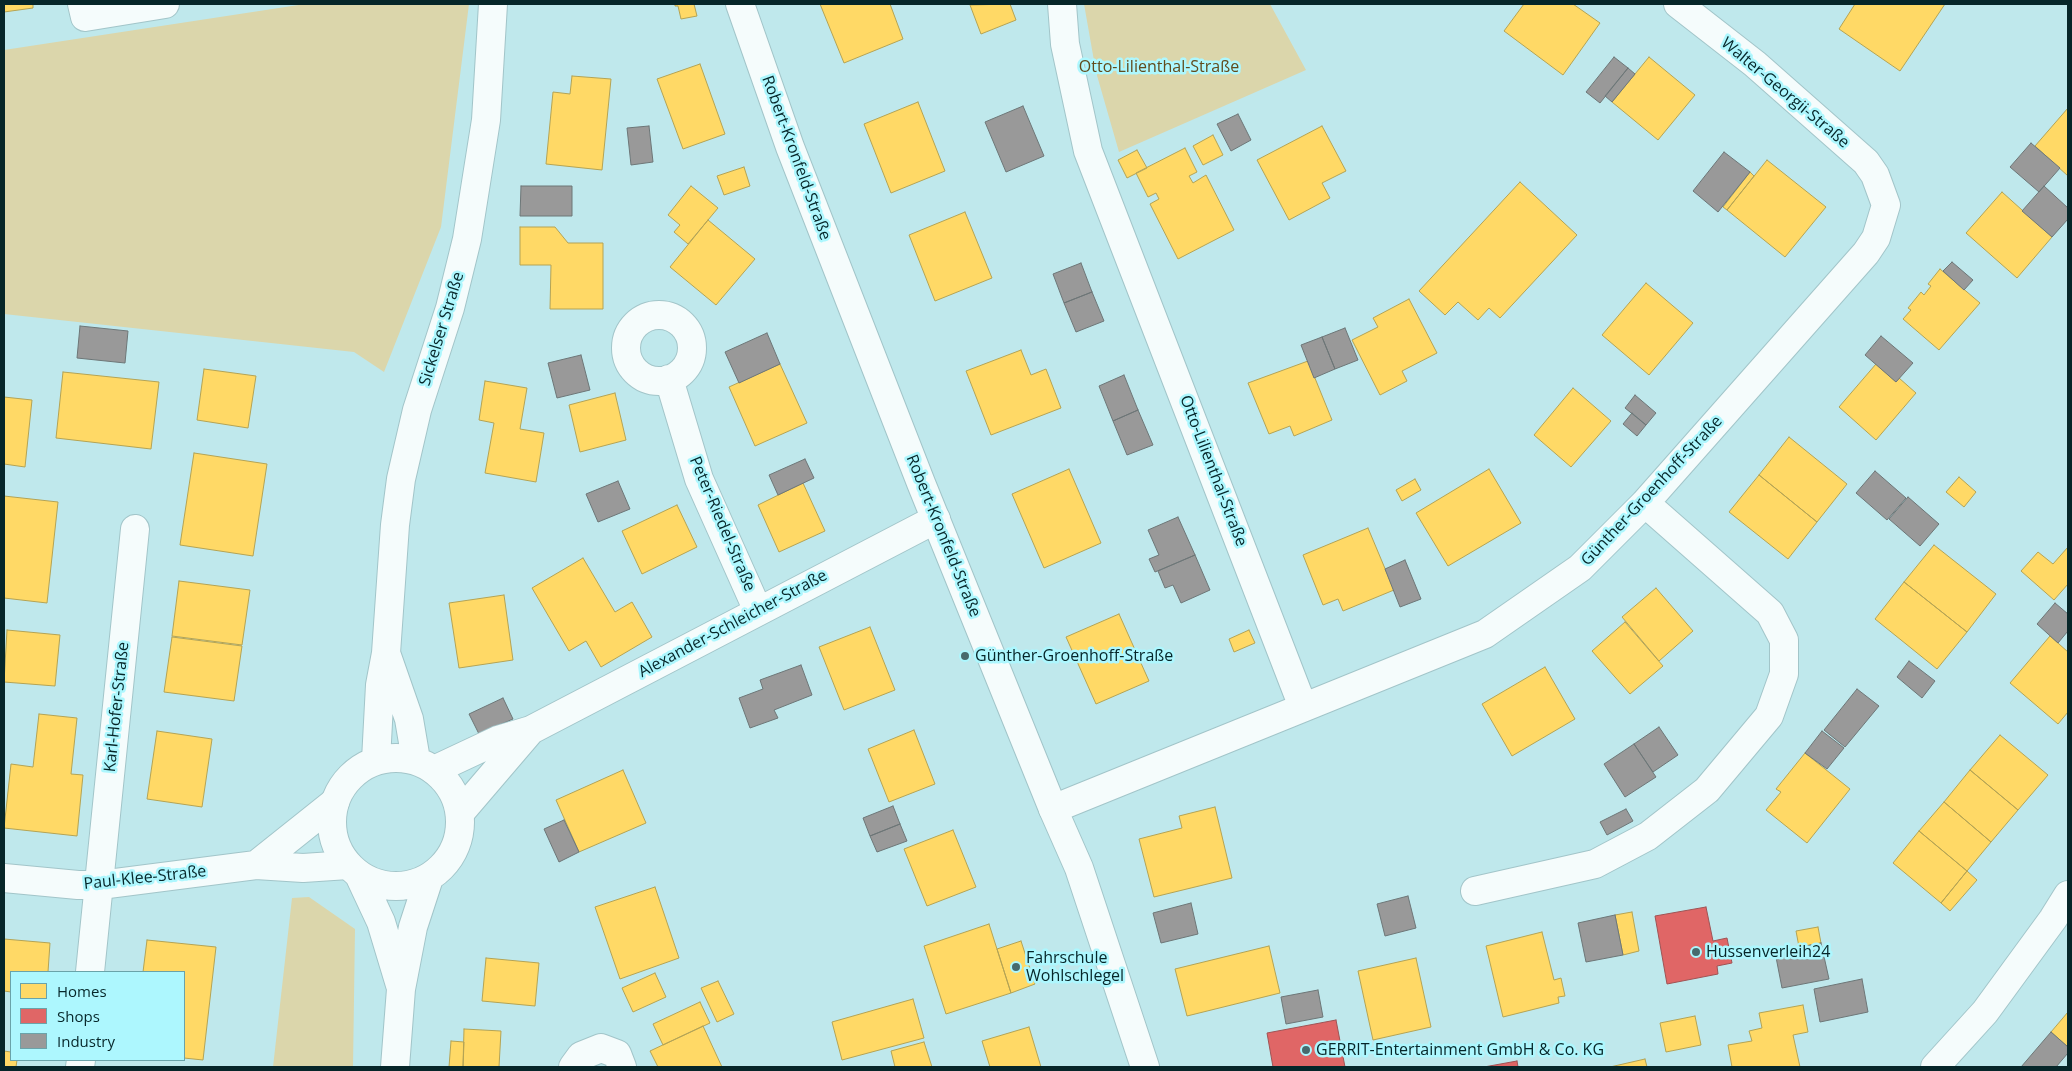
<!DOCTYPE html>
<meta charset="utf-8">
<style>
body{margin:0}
#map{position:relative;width:2072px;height:1071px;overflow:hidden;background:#bfe8ec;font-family:"Open Sans",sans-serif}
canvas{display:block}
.frame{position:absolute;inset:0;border:5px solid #062629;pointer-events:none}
.legend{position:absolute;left:10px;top:971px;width:175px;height:90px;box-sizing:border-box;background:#adf7fe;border:1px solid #6aa3a9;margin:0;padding:6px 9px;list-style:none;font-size:15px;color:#062629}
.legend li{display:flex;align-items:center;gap:10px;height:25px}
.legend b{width:25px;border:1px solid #6aa3a9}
</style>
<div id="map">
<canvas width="2072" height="1071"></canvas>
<div class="frame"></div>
<ul class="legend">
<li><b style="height:14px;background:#ffd966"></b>Homes</li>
<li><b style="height:14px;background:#e06666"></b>Shops</li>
<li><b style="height:14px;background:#999"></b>Industry</li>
</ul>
</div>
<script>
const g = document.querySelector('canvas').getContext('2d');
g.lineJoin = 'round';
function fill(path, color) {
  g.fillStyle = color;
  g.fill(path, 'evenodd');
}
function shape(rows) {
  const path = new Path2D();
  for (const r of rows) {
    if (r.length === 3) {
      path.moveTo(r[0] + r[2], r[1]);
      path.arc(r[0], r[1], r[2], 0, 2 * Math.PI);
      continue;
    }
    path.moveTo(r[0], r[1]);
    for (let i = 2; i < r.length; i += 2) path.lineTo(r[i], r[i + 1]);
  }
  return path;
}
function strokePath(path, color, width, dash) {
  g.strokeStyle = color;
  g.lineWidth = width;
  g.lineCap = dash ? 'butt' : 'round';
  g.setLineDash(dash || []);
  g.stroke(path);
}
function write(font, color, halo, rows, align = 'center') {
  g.font = font + ' "Open Sans",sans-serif';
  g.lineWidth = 5;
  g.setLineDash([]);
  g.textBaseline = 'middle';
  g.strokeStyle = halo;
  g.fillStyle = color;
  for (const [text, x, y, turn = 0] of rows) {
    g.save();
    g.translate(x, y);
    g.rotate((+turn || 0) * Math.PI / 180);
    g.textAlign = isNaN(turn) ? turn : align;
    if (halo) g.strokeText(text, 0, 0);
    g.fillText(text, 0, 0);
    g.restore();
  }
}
const green = shape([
 [305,4,469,4,441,227,384,372,354,352,4,314,4,50],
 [1084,4,1270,4,1306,70,1119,152,1096,72],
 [309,897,355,929,353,1067,273,1067,292,898]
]);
const homes = shape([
 [4,4,33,4,33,8,4,12,4,4],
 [675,4,694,4,697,16,681,19,678,6,675,6,675,4],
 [820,4,890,4,903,39,844,63,820,4],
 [1010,4,1016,20,981,34,970,5,1010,4],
 [1524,4,1573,4,1600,23,1563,75,1504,31,1524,4],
 [1855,4,1945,4,1900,71,1839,29,1855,4],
 [1649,57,1695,95,1658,140,1612,102,1649,57],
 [700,64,725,134,683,149,657,79,700,64],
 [572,76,611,79,602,170,546,164,553,92,570,94,572,76],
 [918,102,945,171,891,193,864,124,918,102],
 [2068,108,2068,176,2035,146,2068,108],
 [1322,126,1346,171,1322,183,1330,198,1289,220,1257,160,1322,126],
 [1213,135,1223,155,1203,165,1193,146,1213,135],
 [1185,148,1197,172,1189,176,1193,183,1206,175,1234,230,1178,259,1150,204,1159,199,1156,193,1148,197,1136,173,1185,148],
 [1137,150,1147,168,1127,178,1118,160,1137,150],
 [1767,160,1826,207,1785,257,1727,210,1767,160],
 [744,167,750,186,724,195,717,176,744,167],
 [1750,172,1754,176,1727,210,1723,207,1750,172],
 [1520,182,1577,235,1500,318,1489,308,1478,320,1458,302,1445,315,1419,291,1520,182],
 [691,186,718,208,688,244,674,232,680,225,668,215,691,186],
 [2002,192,2052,237,2017,278,1966,233,2002,192],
 [965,212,992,278,935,301,909,235,965,212],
 [708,220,755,259,716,305,670,267,708,220],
 [520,227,555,227,568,243,603,243,603,309,550,309,551,265,520,265,520,227],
 [1940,269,1980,303,1939,350,1903,319,1911,310,1908,308,1921,292,1924,295,1931,286,1928,284,1940,269],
 [1646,283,1693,323,1649,375,1602,335,1646,283],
 [1409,299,1437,353,1402,371,1407,381,1380,395,1352,340,1378,327,1373,318,1409,299],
 [1021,350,1031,375,1046,369,1061,408,991,435,966,371,1021,350],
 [1308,361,1332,420,1294,436,1290,426,1269,434,1248,383,1308,361],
 [780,364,807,423,755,446,729,387,780,364],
 [1876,364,1896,382,1899,378,1916,393,1876,440,1839,407,1876,364],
 [204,369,256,376,248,428,197,420,204,369],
 [63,372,159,382,151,449,56,438,63,372],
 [485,381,527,388,520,429,544,433,536,482,485,473,494,423,479,420,485,381],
 [1573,388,1611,421,1571,467,1534,435,1573,388],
 [615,393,626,440,580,452,569,405,615,393],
 [4,397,32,400,25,467,4,464,4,397],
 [1789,437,1847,484,1817,522,1759,475,1789,437],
 [194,453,267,464,253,556,180,545,194,453],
 [1069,469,1101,543,1044,568,1012,494,1069,469],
 [1489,469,1521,523,1448,566,1416,513,1489,469],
 [1759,475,1817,522,1788,559,1729,512,1759,475],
 [1959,477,1976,492,1964,507,1946,492,1959,477],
 [1415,479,1421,490,1402,501,1396,490,1415,479],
 [803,483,825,531,779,552,758,505,803,483],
 [4,496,58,502,47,603,4,598,4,496],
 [677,505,697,547,642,574,622,531,677,505],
 [1368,528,1394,590,1343,611,1338,599,1323,605,1303,555,1368,528],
 [1934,545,1996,594,1967,632,1904,582,1934,545],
 [2068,547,2068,584,2054,600,2021,571,2038,552,2053,564,2068,547],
 [583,558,615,612,632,602,652,637,601,667,586,641,569,651,532,588,583,558],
 [179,581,250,590,242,645,172,636,179,581],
 [1904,582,1967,632,1937,669,1875,619,1904,582],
 [1656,588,1693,631,1659,661,1622,617,1656,588],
 [504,595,513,660,459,668,449,603,504,595],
 [1119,614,1149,681,1096,704,1066,637,1119,614],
 [1625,622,1663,666,1630,694,1592,651,1625,622],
 [870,627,895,690,844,710,819,647,870,627],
 [7,630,60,635,55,686,4,682,7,630],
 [1249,630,1255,643,1234,652,1229,639,1249,630],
 [2050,636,2068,652,2068,712,2058,724,2010,683,2050,636],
 [172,637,242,646,234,701,164,692,172,637],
 [1545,667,1575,719,1512,756,1482,704,1545,667],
 [39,714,77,718,71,774,83,775,77,836,4,828,11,764,33,767,39,714],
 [914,730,935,784,889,802,868,749,914,730],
 [157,731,212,739,202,807,147,799,157,731],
 [2000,735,2048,775,2018,810,1970,770,2000,735],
 [1805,753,1850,789,1807,843,1766,810,1781,792,1776,789,1805,753],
 [623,770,646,823,579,852,556,800,623,770],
 [1970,770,2018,810,1991,842,1944,802,1970,770],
 [1944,802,1991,842,1967,871,1919,831,1944,802],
 [1215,807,1232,878,1154,897,1139,839,1182,828,1179,816,1215,807],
 [953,830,976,887,927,906,904,849,953,830],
 [1919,831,1967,871,1941,903,1893,863,1919,831],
 [1967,871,1977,880,1950,911,1941,903,1967,871],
 [655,887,679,958,620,979,595,907,655,887],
 [1632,912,1639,951,1623,955,1615,915,1632,912],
 [989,924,1011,993,946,1014,924,946,989,924],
 [1818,927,1821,943,1799,947,1796,931,1818,927],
 [1542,932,1554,980,1561,978,1565,996,1558,997,1559,1003,1503,1017,1486,946,1542,932],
 [4,939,50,943,48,972,11,972,11,992,4,991,4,939],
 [147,940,216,947,203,1060,184,1058,184,972,143,972,147,940],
 [1021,941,1035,984,1011,993,997,949,1021,941],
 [1269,946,1280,993,1187,1016,1175,969,1269,946],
 [486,958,539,963,535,1006,482,1001,486,958],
 [1416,958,1431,1027,1373,1040,1358,971,1416,958],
 [655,973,666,997,633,1012,622,988,655,973],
 [718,981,734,1014,717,1022,701,988,718,981],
 [913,999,924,1038,842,1060,832,1022,913,999],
 [700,1002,710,1023,663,1045,653,1024,700,1002],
 [1803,1005,1808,1032,1793,1035,1800,1067,1732,1067,1728,1045,1752,1041,1749,1031,1762,1028,1759,1013,1803,1005],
 [2068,1012,2068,1047,2051,1032,2068,1012],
 [1695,1016,1701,1045,1666,1052,1660,1023,1695,1016],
 [703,1026,722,1067,658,1067,650,1051,703,1026],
 [1029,1027,1041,1067,990,1067,982,1041,1029,1027],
 [464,1029,501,1031,499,1067,463,1067,464,1029],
 [451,1041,464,1042,463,1067,449,1067,451,1041],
 [924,1042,932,1067,895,1067,891,1051,924,1042],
 [4,1051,11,1052,11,1060,17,1060,16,1067,4,1067,4,1051],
 [1645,1059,1647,1067,1610,1067,1645,1059]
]);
const shops = shape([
 [1706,907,1713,941,1727,938,1732,963,1717,966,1718,974,1667,984,1655,916,1706,907],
 [1336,1020,1345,1067,1273,1067,1267,1033,1336,1020],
 [1517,1061,1518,1067,1484,1067,1517,1061]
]);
const industry = shape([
 [1614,57,1628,68,1600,103,1586,92,1614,57],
 [1628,68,1635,74,1612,102,1605,96,1628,68],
 [1023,106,1044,156,1006,172,985,122,1023,106],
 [1238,114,1251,140,1231,151,1217,124,1238,114],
 [649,126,653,162,631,165,627,128,649,126],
 [2031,143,2060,168,2039,192,2010,167,2031,143],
 [1724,152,1750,172,1718,212,1693,191,1724,152],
 [521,186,572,186,572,216,520,216,521,186],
 [2044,186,2068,208,2068,219,2052,237,2022,211,2044,186],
 [1952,262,1973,280,1964,290,1943,271,1952,262],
 [1081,263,1092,292,1064,303,1053,274,1081,263],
 [1092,292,1104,321,1076,332,1064,303,1092,292],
 [80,326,128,331,125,363,77,358,80,326],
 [1345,328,1358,360,1335,369,1322,337,1345,328],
 [767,333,780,364,739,383,725,352,767,333],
 [1881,336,1913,363,1896,382,1865,355,1881,336],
 [1322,337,1335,369,1314,378,1301,345,1322,337],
 [581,355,590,390,557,398,548,363,581,355],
 [1124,375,1138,410,1113,421,1099,386,1124,375],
 [1635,395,1656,413,1646,425,1625,408,1635,395],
 [1138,410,1153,445,1127,455,1113,421,1138,410],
 [1632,413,1646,425,1637,436,1623,424,1632,413],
 [805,459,814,478,778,495,769,475,805,459],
 [1875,471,1906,498,1887,520,1856,493,1875,471],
 [618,481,630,509,598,522,586,494,618,481],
 [1908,497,1939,524,1920,546,1889,519,1908,497],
 [1178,517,1195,555,1155,572,1149,559,1159,555,1148,530,1178,517],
 [1195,555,1210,590,1181,603,1173,585,1165,588,1158,571,1195,555],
 [1405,560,1421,599,1400,607,1385,569,1405,560],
 [2055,603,2068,614,2068,631,2058,643,2037,624,2055,603],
 [1909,661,1935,681,1922,698,1897,677,1909,661],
 [801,665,812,695,774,710,778,718,750,728,739,698,763,689,760,680,801,665],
 [1857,689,1879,706,1845,747,1824,730,1857,689],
 [503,698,513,719,479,734,469,714,503,698],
 [1659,727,1678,755,1653,772,1634,744,1659,727],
 [1822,731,1844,748,1827,769,1805,753,1822,731],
 [1634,744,1656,777,1625,797,1604,764,1634,744],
 [893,806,900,824,870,836,863,818,893,806],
 [1626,809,1633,821,1607,835,1600,822,1626,809],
 [564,820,579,852,559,862,544,829,564,820],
 [900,824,907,841,877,852,870,836,900,824],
 [1408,896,1416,928,1385,936,1377,904,1408,896],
 [1191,903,1198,934,1161,943,1153,913,1191,903],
 [1615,915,1623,955,1586,962,1578,923,1615,915],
 [1821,943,1829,979,1782,988,1775,952,1821,943],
 [1862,979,1868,1012,1820,1022,1814,989,1862,979],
 [1318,990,1323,1017,1286,1024,1281,997,1318,990],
 [2051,1032,2068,1047,2068,1053,2056,1067,2021,1067,2051,1032]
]);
const street = shape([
 [82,4,85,17,165,4],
 [1062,4,1065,44,1088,151,1303,707],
 [659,348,33],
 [669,379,699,479,758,611],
 [434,770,498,740,531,730,936,519],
 [1053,809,1485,634,1580,568,1645,503,1866,253,1876,238,1886,205,1875,175,1866,162,1755,64,1678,4],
 [460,813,531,730],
 [256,865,335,802],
 [4,878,78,885,100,885,256,865,303,868,348,865],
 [1475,891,1595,864,1648,836,1707,790,1769,716,1784,674,1784,640,1770,613,1645,503],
 [90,972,135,529],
 [80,1067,81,1060],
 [573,1067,581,1056,601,1048,617,1054,622,1067],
 [1935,1067,1985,1012,2053,919,2068,895]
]);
const secondary = shape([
 [740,4,790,147,921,483,1053,809,1079,868,1145,1067],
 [386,653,409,719,416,760],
 [396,822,64],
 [376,760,380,685,386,653,395,525,401,479,417,410,450,308,467,239,486,120,493,4],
 [359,875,381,922,400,985],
 [395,1067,401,989,413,927,429,878]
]);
const markers = [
 [965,656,5,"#476a6d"],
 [1696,952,5,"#476a6d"],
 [1016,967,5,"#476a6d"],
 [1306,1050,5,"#476a6d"]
];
const parkNames = [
 ["Otto-Lilienthal-Straße",1159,67]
];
const streetNames = [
 ["Walter-Georgii-Straße",1785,93,40],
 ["Robert-Kronfeld-Straße",796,158,70],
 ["Sickelser Straße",442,329,-73],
 ["Otto-Lilienthal-Straße",1213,471,69],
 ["Günther-Groenhoff-Straße",1652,491,-47],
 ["Peter-Riedel-Straße",722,524,67],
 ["Robert-Kronfeld-Straße",943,536,68],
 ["Alexander-Schleicher-Straße",733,624,-28],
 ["Karl-Hofer-Straße",117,707,-84],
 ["Paul-Klee-Straße",145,878,-6]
];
const poiNames = [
 ["Günther-Groenhoff-Straße",975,656],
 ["Hussenverleih24",1706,952],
 ["Fahrschule",1026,958],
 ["Wohlschlegel",1026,976],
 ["GERRIT-Entertainment GmbH & Co. KG",1316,1050]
];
fill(green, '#dbd6ab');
fill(homes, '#ffd966');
strokePath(homes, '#b4a354', 1);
fill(shops, '#e06666');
strokePath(shops, '#9f5354', 1);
fill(industry, '#999');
strokePath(industry, '#6d7677', 1);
strokePath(street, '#a2c5c9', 30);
strokePath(secondary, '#a2c5c9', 30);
strokePath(street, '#f5fcfc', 28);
strokePath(secondary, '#f5fcfc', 28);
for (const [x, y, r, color] of markers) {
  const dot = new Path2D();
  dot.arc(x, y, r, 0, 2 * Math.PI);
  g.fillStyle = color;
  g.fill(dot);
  strokePath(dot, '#adf7fe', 2);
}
write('16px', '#614b1d', '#adf7fe', parkNames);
write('16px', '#062629', '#adf7fe', streetNames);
write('16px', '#062629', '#adf7fe', poiNames, 'left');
</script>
